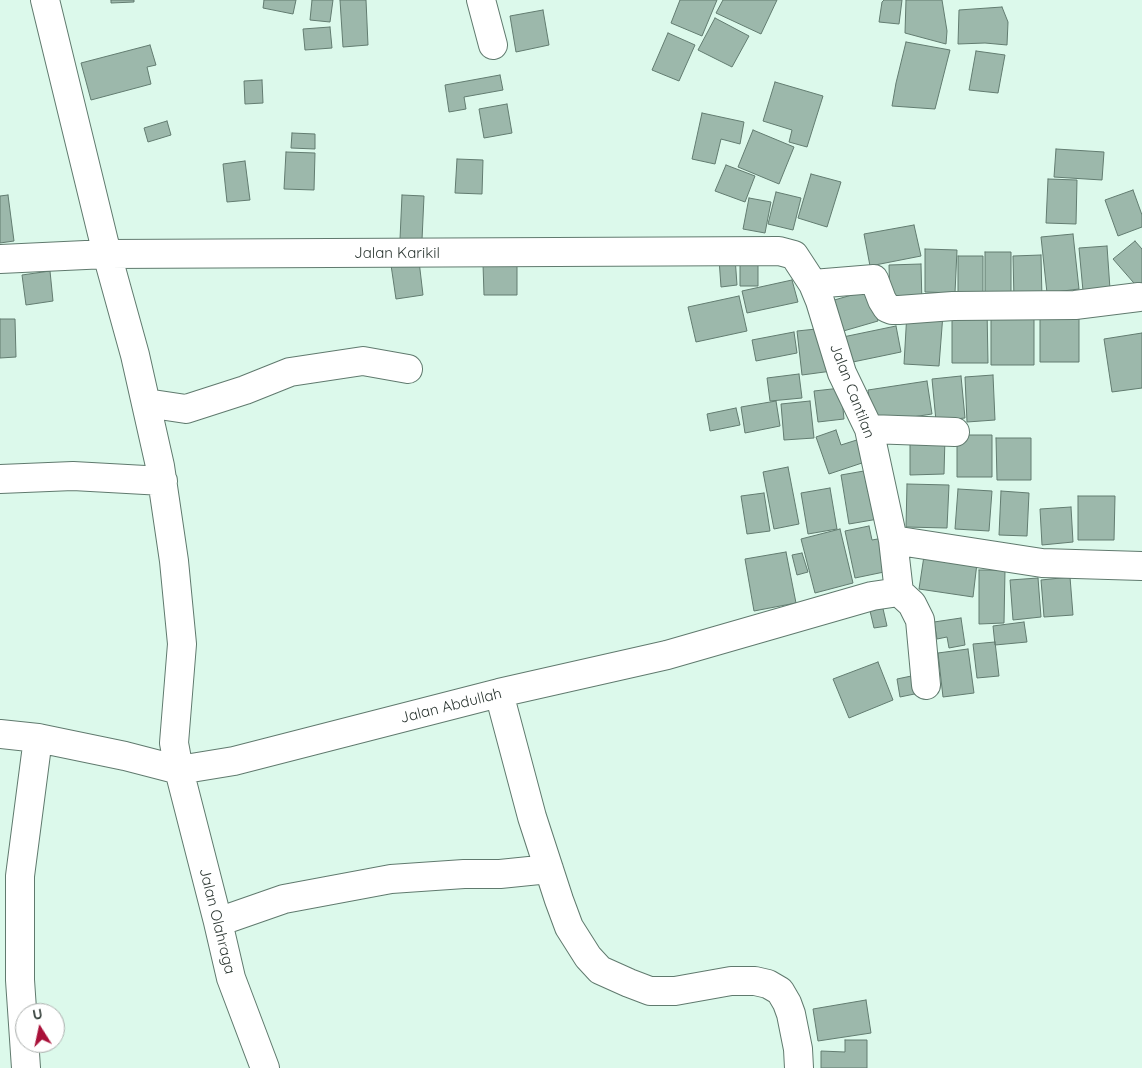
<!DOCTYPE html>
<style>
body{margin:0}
#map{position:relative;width:1142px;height:1068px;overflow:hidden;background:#dcf9eb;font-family:Quicksand,sans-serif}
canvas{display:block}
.north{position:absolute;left:15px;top:1003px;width:50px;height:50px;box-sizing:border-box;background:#fff;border:1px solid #abafad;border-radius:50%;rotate:350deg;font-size:14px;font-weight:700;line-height:20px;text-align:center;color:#2c3732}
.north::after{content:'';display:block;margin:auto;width:18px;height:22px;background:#a91139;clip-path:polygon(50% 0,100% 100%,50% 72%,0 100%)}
</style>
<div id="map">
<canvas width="1142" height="1068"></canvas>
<div class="north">U</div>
</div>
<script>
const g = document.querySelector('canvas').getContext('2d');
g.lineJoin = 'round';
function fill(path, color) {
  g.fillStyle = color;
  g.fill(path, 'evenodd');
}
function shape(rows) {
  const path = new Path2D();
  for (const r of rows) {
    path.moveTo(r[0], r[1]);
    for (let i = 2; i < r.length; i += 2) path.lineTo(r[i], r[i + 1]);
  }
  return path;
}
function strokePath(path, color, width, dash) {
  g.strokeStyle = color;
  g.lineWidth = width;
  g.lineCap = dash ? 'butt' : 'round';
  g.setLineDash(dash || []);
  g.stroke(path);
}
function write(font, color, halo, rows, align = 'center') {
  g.font = font + ' Quicksand,sans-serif';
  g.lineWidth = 4;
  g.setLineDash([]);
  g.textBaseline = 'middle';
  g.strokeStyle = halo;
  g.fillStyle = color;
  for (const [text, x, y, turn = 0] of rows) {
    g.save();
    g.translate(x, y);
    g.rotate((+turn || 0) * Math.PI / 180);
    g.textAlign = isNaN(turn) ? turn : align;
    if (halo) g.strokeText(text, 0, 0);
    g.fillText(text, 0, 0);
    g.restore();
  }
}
const building = shape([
 [111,0,134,0,134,2,111,3,111,0],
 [264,0,296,0,293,14,263,8,264,0],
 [312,0,333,0,330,22,310,20,312,0],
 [340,0,366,0,368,45,343,47,340,0],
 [680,0,717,0,702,36,671,23,680,0],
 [723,0,777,0,761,34,716,13,723,0],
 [884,0,902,0,899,24,879,22,882,2,884,0],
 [906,0,942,0,947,31,946,44,905,33,906,0],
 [1002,7,1008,22,1007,45,985,43,958,44,959,10,1002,7],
 [543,10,549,45,516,52,510,16,543,10],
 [715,18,749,36,732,67,698,50,715,18],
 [330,27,332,48,305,50,303,29,330,27],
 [668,33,695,45,679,81,652,70,668,33],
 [906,42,950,50,935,109,892,106,896,83,906,42],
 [150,45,156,65,147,67,151,84,91,100,81,63,150,45],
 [976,51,1005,55,998,93,969,90,976,51],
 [500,75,503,90,464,97,466,109,449,112,445,85,500,75],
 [262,80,263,103,245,104,244,81,262,80],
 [775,82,823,96,807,147,789,142,792,130,763,121,775,82],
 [507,104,512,133,484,138,479,109,507,104],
 [702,113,744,122,740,144,721,139,715,164,692,159,702,113],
 [167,121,171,135,148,142,144,128,167,121],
 [753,130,794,147,779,184,738,167,753,130],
 [292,133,315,134,315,149,291,148,292,133],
 [1056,149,1104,152,1102,180,1054,177,1056,149],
 [286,152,315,153,314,190,284,189,286,152],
 [457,159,483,160,482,194,455,193,457,159],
 [245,161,250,200,227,202,223,164,245,161],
 [726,165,755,176,745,202,715,191,726,165],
 [811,174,841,182,827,227,798,218,811,174],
 [1048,179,1077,180,1076,224,1046,223,1048,179],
 [1133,190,1142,215,1142,227,1118,236,1105,200,1133,190],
 [776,192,801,198,793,230,768,224,776,192],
 [8,195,14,241,0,243,0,196,8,195],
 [402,195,424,196,422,240,400,239,402,195],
 [749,198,771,202,765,233,743,229,749,198],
 [914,225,921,256,870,266,864,234,914,225],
 [1073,234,1079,289,1047,293,1041,237,1073,234],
 [1135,241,1142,249,1142,289,1140,290,1113,259,1135,241],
 [1107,246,1110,289,1083,291,1079,248,1107,246],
 [925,249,957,250,955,293,925,292,925,249],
 [985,252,1011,252,1011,298,985,298,985,252],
 [1041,255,1042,299,1014,300,1013,256,1041,255],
 [958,256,983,256,983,301,958,300,958,256],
 [735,257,737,285,721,287,719,259,735,257],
 [740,260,758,260,758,286,740,286,740,260],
 [419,261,423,295,396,299,391,265,419,261],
 [517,263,517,295,484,295,483,264,517,263],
 [921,264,922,305,890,307,889,265,921,264],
 [50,271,53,301,26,305,22,275,50,271],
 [792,280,798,302,747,313,742,291,792,280],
 [869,290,878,321,833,334,824,303,869,290],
 [739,296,747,331,696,342,688,307,739,296],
 [952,309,987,309,988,363,952,363,952,309],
 [991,310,1034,310,1034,365,991,365,991,310],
 [1079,310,1079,362,1040,362,1040,311,1079,310],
 [907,312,943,314,939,366,904,364,907,312],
 [0,319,15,319,16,357,0,358,0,319],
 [896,326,901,352,848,363,843,337,896,326],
 [826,328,832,371,802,375,797,331,826,328],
 [794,332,797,353,756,361,752,340,794,332],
 [1142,333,1142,388,1112,392,1104,339,1142,333],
 [799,374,802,398,770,401,767,378,799,374],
 [993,375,995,420,967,422,965,377,993,375],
 [961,376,965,418,936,421,932,379,961,376],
 [927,381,932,414,873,423,868,390,927,381],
 [841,388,844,419,818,422,814,391,841,388],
 [776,401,780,426,745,433,741,407,776,401],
 [810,401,814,438,784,440,781,404,810,401],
 [736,408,740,425,710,431,707,414,736,408],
 [836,430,841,445,863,438,871,460,829,474,816,437,836,430],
 [957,435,992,435,992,477,957,477,957,435],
 [910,437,945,437,944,474,910,475,910,437],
 [996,438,1031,438,1031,480,997,480,996,438],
 [788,467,799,524,774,529,763,472,788,467],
 [864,471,868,492,879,490,884,518,849,524,841,475,864,471],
 [907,484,949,485,947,528,906,527,907,484],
 [830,488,837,529,808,534,801,493,830,488],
 [958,489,992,491,989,531,955,529,958,489],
 [1001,491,1029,493,1027,536,999,535,1001,491],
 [764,493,770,531,747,534,741,496,764,493],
 [1078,496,1115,496,1114,540,1078,540,1078,496],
 [1071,507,1073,542,1042,545,1040,509,1071,507],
 [869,526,872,540,889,537,884,572,855,578,845,531,869,526],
 [840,529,853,583,815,593,801,539,840,529],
 [786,552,796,603,754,611,745,559,786,552],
 [802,553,808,572,797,575,792,555,802,553],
 [924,556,977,563,973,597,919,589,924,556],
 [979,570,1005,570,1004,623,979,624,979,570],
 [1070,577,1073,615,1044,617,1041,580,1070,577],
 [1038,578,1041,617,1013,620,1010,580,1038,578],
 [881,600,887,626,874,628,870,611,848,616,881,600],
 [961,618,965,645,949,648,947,637,937,639,934,622,961,618],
 [1024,622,1027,642,995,645,993,626,1024,622],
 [995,642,999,676,977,678,973,644,995,642],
 [968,649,974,693,943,697,938,653,968,649],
 [878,662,893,700,849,718,833,679,878,662],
 [921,674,924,692,900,697,897,679,921,674],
 [866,1000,871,1033,818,1041,813,1009,866,1000],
 [845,1040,867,1040,867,1068,821,1068,821,1051,845,1052,845,1040]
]);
const minor = shape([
 [45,0,107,254,135,355,160,466,174,561,182,644,174,743,179,770,218,922,231,978,265,1068],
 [481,0,493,45],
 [0,259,107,254,779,251,794,255,813,284,820,301,842,373,869,429,893,540,899,592],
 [813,284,874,279,882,300,887,308,892,310,899,310,953,306,1075,305,1139,297],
 [146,403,186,409,245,390,290,372,363,361,408,369],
 [869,429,955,432],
 [0,479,73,476,163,481],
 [893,540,1042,563,1142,566],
 [899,592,912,604,920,620,926,685],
 [499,693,532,817,559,900,569,927,588,957,600,970,629,983,650,991,675,991,731,981,755,981,768,984,780,991,787,1003,791,1014,798,1049,799,1068],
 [0,734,38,738,125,756,179,770,234,761,499,693,667,655,872,596,899,592],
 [218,922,284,899,391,879,464,874,500,874,549,869],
 [26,1068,20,980,20,876,38,738]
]);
const streetNames = [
 ["Jalan Karikil",397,253],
 ["Jalan Cantilan",852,391,69],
 ["Jalan Abdullah",451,706,-14],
 ["Jalan Olahraga",217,921,76]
];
fill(building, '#9cb8ab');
strokePath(building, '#627c70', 1);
strokePath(minor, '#607a6e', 30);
strokePath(minor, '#fff', 28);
write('15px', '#2c3732', '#fff', streetNames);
</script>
